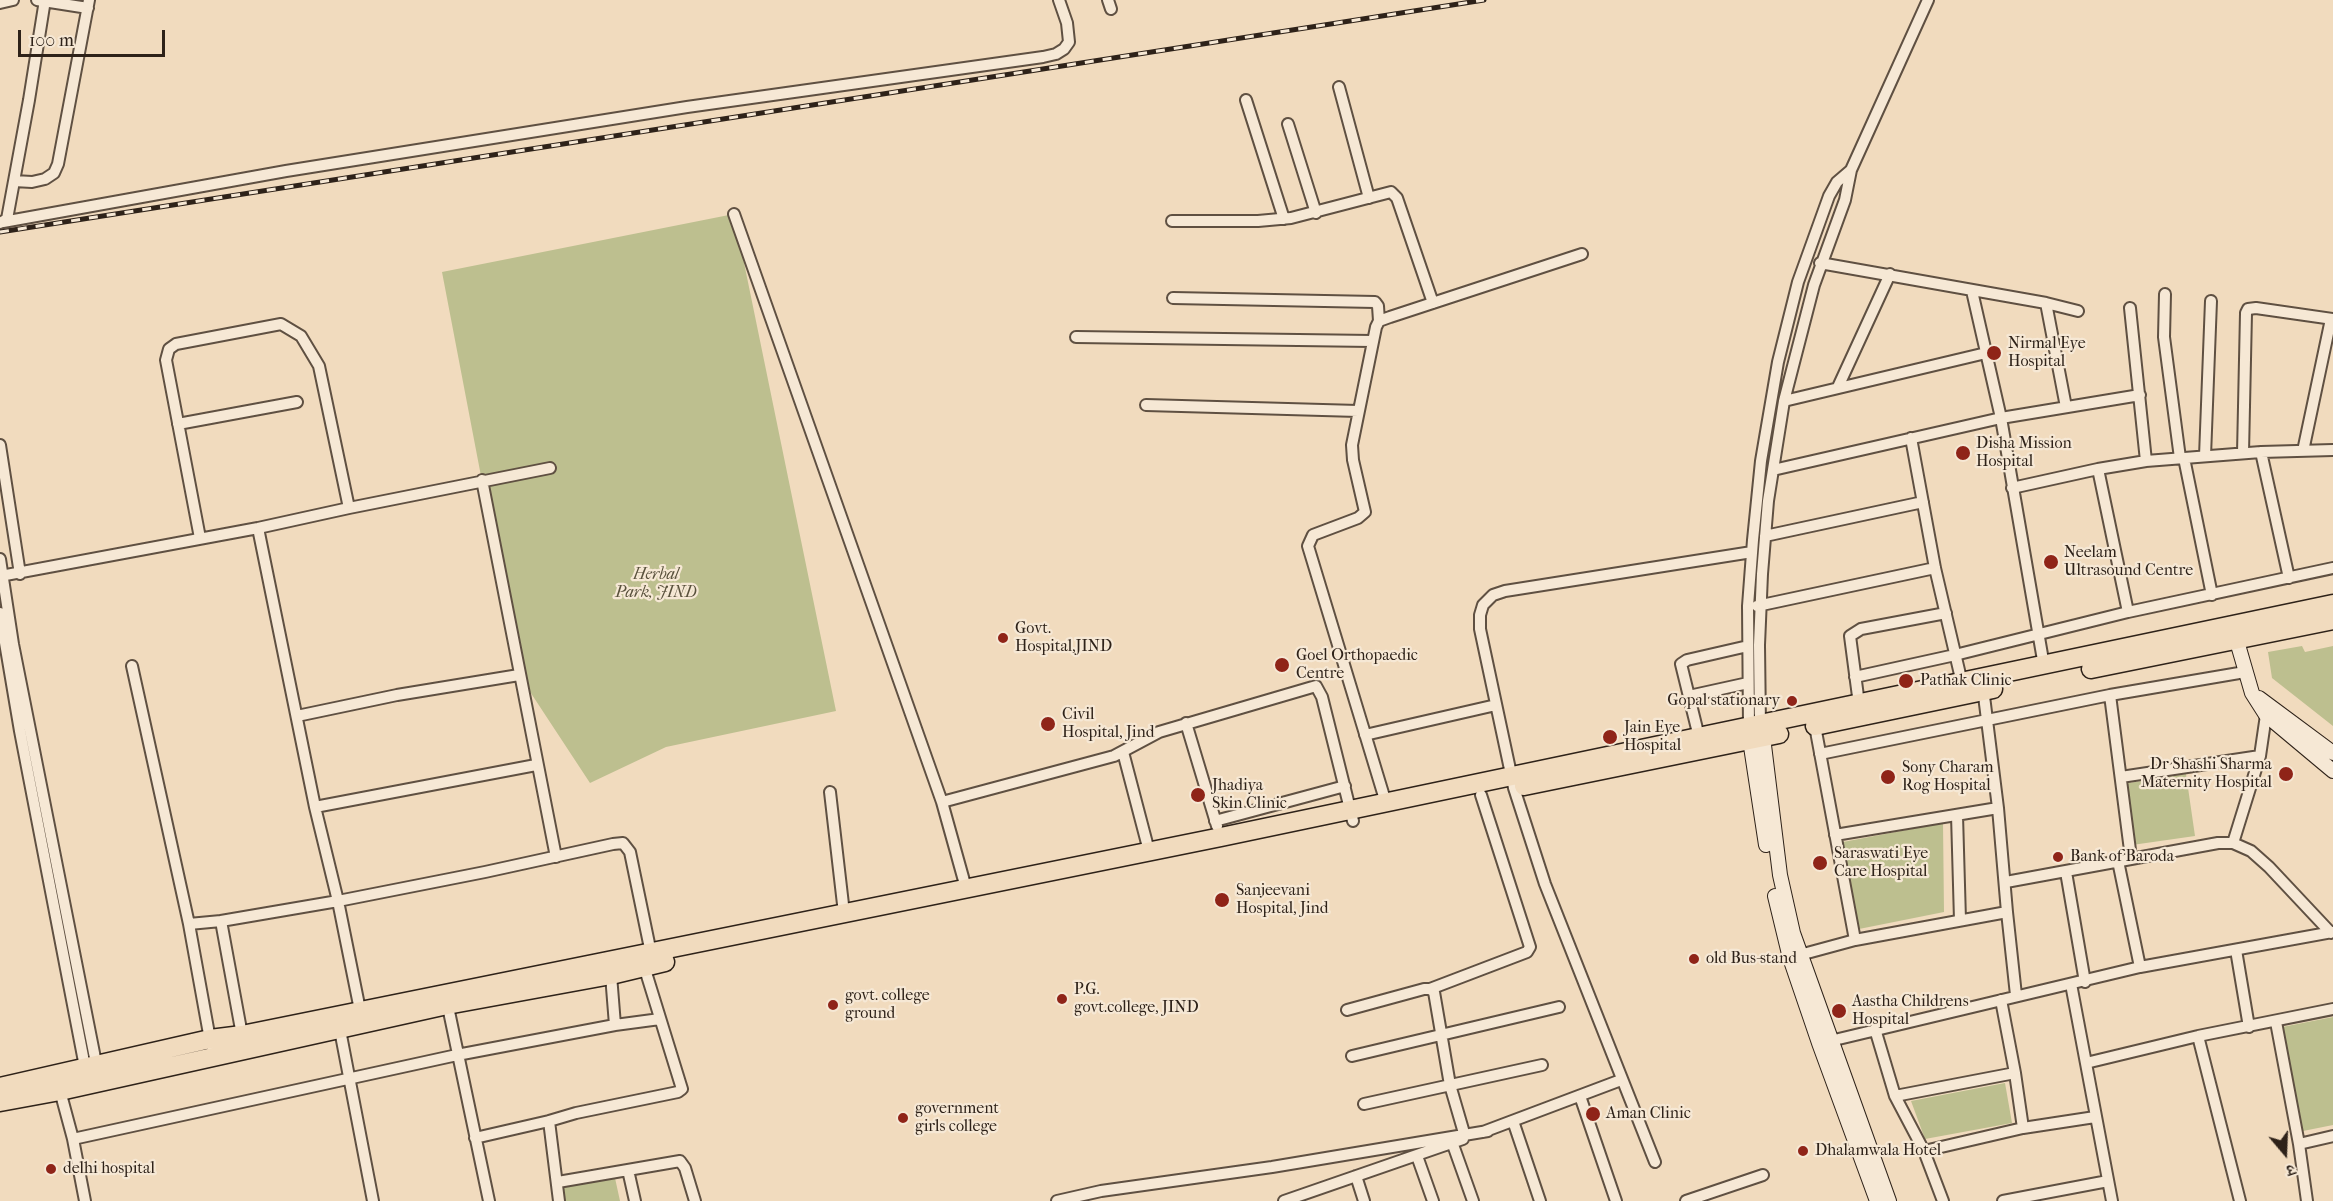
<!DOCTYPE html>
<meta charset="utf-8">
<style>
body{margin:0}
#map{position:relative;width:2333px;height:1201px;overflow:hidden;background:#f1dbbe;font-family:"IM FELL French Canon","Noto Serif Devanagari",serif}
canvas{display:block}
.north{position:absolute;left:2255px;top:1123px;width:60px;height:60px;-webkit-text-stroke:4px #f6e8d5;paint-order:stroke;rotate:161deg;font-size:16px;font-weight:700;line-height:24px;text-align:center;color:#2e2219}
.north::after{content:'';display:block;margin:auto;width:21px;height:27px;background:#2e2219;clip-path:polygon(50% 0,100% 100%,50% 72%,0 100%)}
.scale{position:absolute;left:18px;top:30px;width:147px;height:27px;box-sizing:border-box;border:3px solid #2e2219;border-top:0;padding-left:8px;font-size:18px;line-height:21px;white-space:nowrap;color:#2e2219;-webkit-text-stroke:4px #f6e8d5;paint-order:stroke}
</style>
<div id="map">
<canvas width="2333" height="1201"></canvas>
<div class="north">उ</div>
<div class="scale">100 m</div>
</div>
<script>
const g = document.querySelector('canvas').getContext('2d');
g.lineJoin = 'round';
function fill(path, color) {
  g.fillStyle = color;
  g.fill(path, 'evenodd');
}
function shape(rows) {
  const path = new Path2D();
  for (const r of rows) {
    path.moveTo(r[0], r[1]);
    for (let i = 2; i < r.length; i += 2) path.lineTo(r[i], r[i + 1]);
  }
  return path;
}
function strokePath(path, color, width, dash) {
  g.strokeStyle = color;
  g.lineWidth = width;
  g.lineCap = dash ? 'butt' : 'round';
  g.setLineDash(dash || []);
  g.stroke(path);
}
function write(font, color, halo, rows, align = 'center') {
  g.font = font + ' "IM FELL French Canon",serif';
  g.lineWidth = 4.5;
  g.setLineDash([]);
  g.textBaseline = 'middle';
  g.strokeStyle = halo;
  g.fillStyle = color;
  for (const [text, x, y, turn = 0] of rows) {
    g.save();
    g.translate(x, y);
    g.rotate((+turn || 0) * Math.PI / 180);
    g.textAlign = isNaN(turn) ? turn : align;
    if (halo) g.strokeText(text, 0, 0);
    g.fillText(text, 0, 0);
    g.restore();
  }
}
const green = shape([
 [734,214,836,711,666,747,590,783,519,675,442,272],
 [2302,646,2305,652,2333,646,2333,726,2272,678,2268,652],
 [2186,774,2195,836,2125,846,2116,785],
 [1943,823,1944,912,1859,929,1843,842],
 [2333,1017,2333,1125,2293,1133,2272,1029],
 [2005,1083,2012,1123,1925,1139,1911,1101],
 [615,1178,620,1201,559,1201,556,1189]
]);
const street = shape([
 [37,0,88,8],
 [1108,0,1111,9],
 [0,3,13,0],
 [1339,87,1369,198],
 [1246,100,1284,219],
 [1288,124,1316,213],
 [14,181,32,182,45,179,54,173,58,164,89,0],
 [734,214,942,802,966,888],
 [1172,221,1258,221,1291,218,1391,192,1397,198,1433,303],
 [3,222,286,171,687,107,1043,57,1056,54,1064,49,1069,42,1067,23,1059,0],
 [0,223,7,219,29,100,45,0],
 [1820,263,2046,303,2078,311],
 [1972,291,2001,418,2044,666],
 [2165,294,2164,337,2180,458],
 [1173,298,1375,302,1378,306,1379,321],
 [2046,303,2066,407],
 [2130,308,2146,461],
 [1076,337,1372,341],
 [1838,387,1890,274],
 [1784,401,1986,353],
 [1146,405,1358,411],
 [178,424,297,402],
 [1911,438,1935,568,1962,683],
 [0,445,20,574],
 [2303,451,2331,319],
 [2261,452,2289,578],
 [2243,453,2246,313,2248,309,2256,308,2333,319],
 [2205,456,2211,301],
 [2184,458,2212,595],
 [2098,469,2128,612],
 [1773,470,2001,418,2140,395],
 [482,480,556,857],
 [2012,488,2098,469,2146,461,2261,452,2333,450],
 [258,528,315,807,338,901,361,1015],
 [1765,536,1923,502],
 [200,538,166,360,169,349,176,344,281,324,301,336,319,366,349,508],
 [0,559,13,644,97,1068],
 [0,576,258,528,349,508,550,468],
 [1757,606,1935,568],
 [0,613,20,731,86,1072],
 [132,666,189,924,211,1045],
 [1855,677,1955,655,2128,612,2333,568],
 [1983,688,1998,808,2007,912,2016,995],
 [2110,695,2131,858],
 [1689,696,1748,683],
 [1859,704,1850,636,1861,629,1946,613],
 [297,716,397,695,519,675],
 [1186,723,1217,826],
 [1760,725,1759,645,1762,574,1768,501,1784,401,1814,285,1845,200,1851,170,1928,0],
 [1815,726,1855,940],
 [1749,727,1748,606,1753,540,1761,461,1778,362,1798,282,1829,196,1837,182,1851,170],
 [1365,735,1496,705],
 [1699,737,1681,664,1687,660,1748,646],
 [1123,752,1149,851],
 [1820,754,2110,695,2245,672],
 [2121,777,2260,756],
 [830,792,844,913],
 [942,802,1114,756,1159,732,1316,686,1322,697,1353,821],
 [1386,803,1308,546,1313,535,1358,518,1365,512,1353,460,1352,445,1376,327,1379,321,1390,317,1582,254],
 [315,807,536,765],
 [1957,815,1960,920],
 [1215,821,1345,786],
 [1835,835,1998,808],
 [2233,843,2260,756,2266,715],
 [2118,861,2140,967],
 [2066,872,2085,982],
 [2006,882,2218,843,2233,843,2251,851,2269,867,2331,933],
 [221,921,242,1035],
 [189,924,221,921,338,901,485,872,613,844,623,843,630,852,652,958],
 [2236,950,2249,1027],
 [1796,956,1855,940,2007,912],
 [611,975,615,1025],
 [2071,984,2112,1201],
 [1430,989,1527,952,1530,947,1481,795],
 [2001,1000,2015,1073,2023,1128],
 [447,1002,489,1201],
 [1347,1010,1424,989,1430,989,1434,992,1450,1085,1464,1133],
 [2276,1022,2299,1144,2307,1201],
 [1875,1029,1895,1096,1924,1151,1943,1201],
 [340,1030,373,1201],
 [2198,1036,2240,1201],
 [1826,1042,2140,967,2333,932],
 [1352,1056,1559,1007],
 [2086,1063,2198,1036,2333,1009],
 [59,1087,73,1139,85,1201],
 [1580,1096,1616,1201],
 [1895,1096,2015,1073],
 [1364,1104,1542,1065],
 [549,1121,559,1201],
 [1513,1121,1540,1201],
 [1483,1132,1621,1080],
 [475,1138,549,1121,576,1113,678,1092,682,1089,644,966],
 [73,1139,457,1055,615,1025,660,1019],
 [1452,1142,1473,1201],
 [2299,1144,2333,1136],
 [1924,1151,2023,1128,2095,1117],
 [1417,1156,1433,1201],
 [1655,1162,1545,884,1514,788,1480,629,1480,615,1483,605,1493,595,1505,591,1752,552],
 [628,1170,635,1201],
 [1356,1176,1364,1201],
 [558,1182,680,1161,685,1168,695,1201],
 [1057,1201,1101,1191,1272,1167,1488,1131],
 [1284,1201,1463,1139],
 [1686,1201,1763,1175],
 [2003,1201,2108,1181]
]);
const secondary = shape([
 [2234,631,2252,693,2266,715,2333,771],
 [2259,698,2333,753],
 [1763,737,1780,875,1793,933,1889,1201],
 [1750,740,1766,845],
 [1775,896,1790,958,1819,1043,1877,1201]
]);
const highway = shape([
 [2091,669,2333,620],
 [1815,726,1993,689],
 [1524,786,1779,734],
 [0,1087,210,1039,242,1035,1221,837,2333,604],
 [0,1102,60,1091,447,1005,611,975,665,962]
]);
const rail = shape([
 [0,232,1484,0]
]);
const markers = [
 [1994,353,8,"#8f2418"],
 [1963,453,8,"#8f2418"],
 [2051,562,8,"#8f2418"],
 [1003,638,6,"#8f2418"],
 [1282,665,8,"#8f2418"],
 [1906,681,8,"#8f2418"],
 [1792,701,6,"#8f2418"],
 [1048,724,8,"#8f2418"],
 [1610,737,8,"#8f2418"],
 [2286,774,8,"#8f2418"],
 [1888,777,8,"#8f2418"],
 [1198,795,8,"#8f2418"],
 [2058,857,6,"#8f2418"],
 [1820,863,8,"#8f2418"],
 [1222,900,8,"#8f2418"],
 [1694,959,6,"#8f2418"],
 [1062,999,6,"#8f2418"],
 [833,1005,6,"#8f2418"],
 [1839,1011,8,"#8f2418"],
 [1593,1114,8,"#8f2418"],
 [903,1118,6,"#8f2418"],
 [1803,1151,6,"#8f2418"],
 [51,1169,6,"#8f2418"]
];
const poiNames = [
 ["Nirmal Eye",2008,344],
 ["Hospital",2008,362],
 ["Disha Mission",1976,444],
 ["Hospital",1976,462],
 ["Neelam",2064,553],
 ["Ultrasound Centre",2064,571],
 ["Govt.",1015,629],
 ["Hospital,JIND",1015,647],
 ["Goel Orthopaedic",1296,656],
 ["Centre",1296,674],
 ["Pathak Clinic",1920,681],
 ["Gopal stationary",1780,701,"right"],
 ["Civil",1062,715],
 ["Hospital, Jind",1062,733],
 ["Jain Eye",1624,728],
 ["Hospital",1624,746],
 ["Dr Shashi Sharma",2272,765,"right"],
 ["Maternity Hospital",2272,783,"right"],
 ["Sony Charam",1902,768],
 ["Rog Hospital",1902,786],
 ["Jhadiya",1212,786],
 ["Skin Clinic",1212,804],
 ["Saraswati Eye",1834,854],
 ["Care Hospital",1834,872],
 ["Bank of Baroda",2070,857],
 ["Sanjeevani",1236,891],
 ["Hospital, Jind",1236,909],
 ["old Bus-stand",1706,959],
 ["P.G.",1074,990],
 ["govt.college, JIND",1074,1008],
 ["govt. college",845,996],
 ["ground",845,1014],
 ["Aastha Childrens",1852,1002],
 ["Hospital",1852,1020],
 ["government",915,1109],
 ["girls college",915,1127],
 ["Aman Clinic",1606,1114],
 ["Dhalamwala Hotel",1815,1151],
 ["delhi hospital",63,1169]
];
const parkNames = [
 ["Herbal",656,575],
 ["Park, JIND",656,593]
];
fill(green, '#bdbf8f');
strokePath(street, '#5f5042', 14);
strokePath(secondary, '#2e2219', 16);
strokePath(highway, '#2e2219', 21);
strokePath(street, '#f6e8d5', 10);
strokePath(secondary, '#f6e8d5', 14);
strokePath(highway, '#f1dbbe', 18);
strokePath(rail, '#2e2219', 5);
strokePath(rail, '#f6e8d5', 3, [9]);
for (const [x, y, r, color] of markers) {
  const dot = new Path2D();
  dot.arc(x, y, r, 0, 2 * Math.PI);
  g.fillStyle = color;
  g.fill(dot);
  strokePath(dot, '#f6e8d5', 2);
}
write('16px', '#2e2219', '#f6e8d5', poiNames, 'left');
write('italic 16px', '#59513c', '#f6e8d5', parkNames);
</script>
